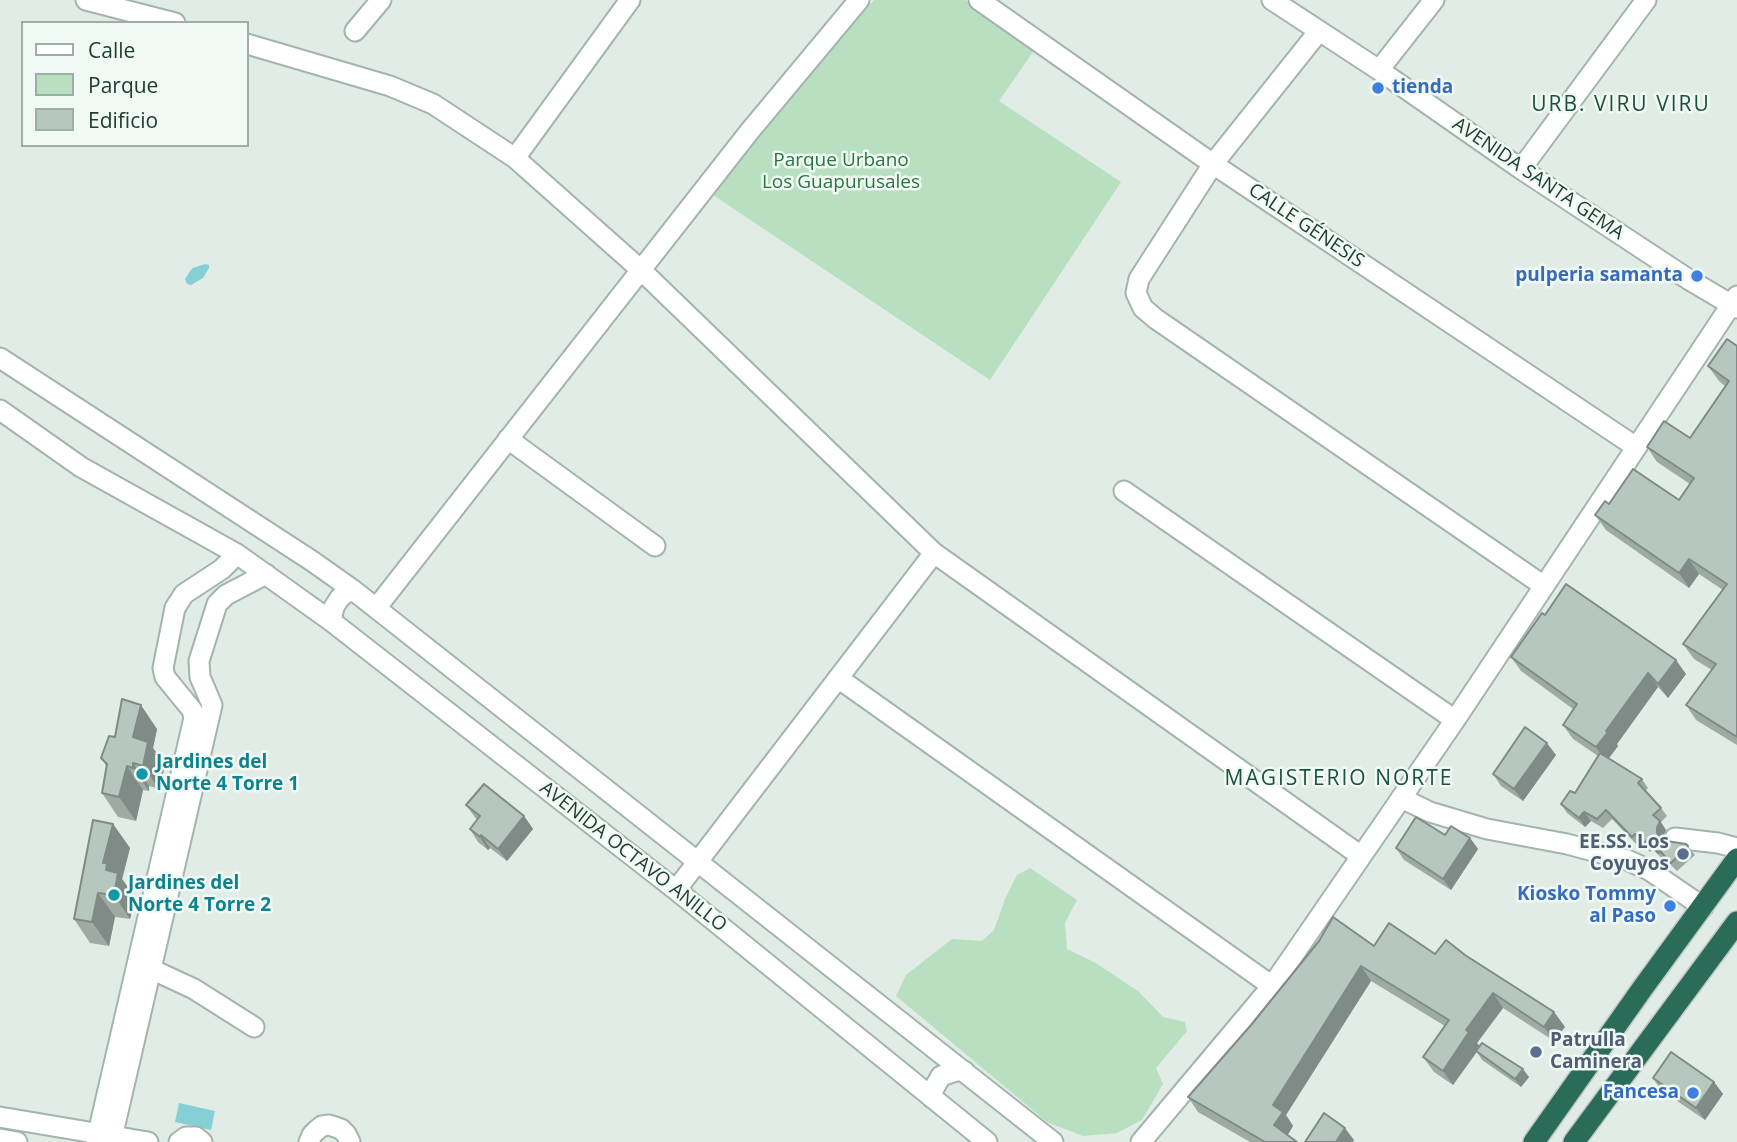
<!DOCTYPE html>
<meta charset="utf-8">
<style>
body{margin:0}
#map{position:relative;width:1737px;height:1142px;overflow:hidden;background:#e1ece6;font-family:"Open Sans",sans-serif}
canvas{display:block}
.legend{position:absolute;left:21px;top:21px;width:228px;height:126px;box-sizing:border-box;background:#f1f9f4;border:2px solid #9daea7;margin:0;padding:9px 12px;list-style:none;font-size:21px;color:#203e33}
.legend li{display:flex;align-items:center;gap:14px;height:35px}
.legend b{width:35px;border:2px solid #9daea7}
</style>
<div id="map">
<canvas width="1737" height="1142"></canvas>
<ul class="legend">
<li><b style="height:9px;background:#fff"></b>Calle</li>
<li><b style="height:19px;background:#b8dfbf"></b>Parque</li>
<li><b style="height:19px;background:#b6c7bf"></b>Edificio</li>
</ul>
</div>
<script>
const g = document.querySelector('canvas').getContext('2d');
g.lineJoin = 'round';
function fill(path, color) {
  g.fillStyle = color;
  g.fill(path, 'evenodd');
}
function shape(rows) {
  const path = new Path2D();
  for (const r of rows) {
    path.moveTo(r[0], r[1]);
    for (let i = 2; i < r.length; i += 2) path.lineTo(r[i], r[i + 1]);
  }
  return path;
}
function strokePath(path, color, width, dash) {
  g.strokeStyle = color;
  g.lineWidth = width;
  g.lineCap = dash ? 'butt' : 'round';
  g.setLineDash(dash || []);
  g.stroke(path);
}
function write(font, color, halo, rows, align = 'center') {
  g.font = font + ' "Open Sans",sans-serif';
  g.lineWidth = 5;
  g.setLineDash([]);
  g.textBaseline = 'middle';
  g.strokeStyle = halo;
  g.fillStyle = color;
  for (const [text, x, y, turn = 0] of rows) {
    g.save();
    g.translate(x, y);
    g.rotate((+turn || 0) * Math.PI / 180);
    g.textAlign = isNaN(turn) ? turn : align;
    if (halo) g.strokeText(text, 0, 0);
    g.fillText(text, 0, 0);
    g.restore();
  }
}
const green = shape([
 [874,0,965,0,1035,49,999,101,1121,182,990,380,704,189],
 [1030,868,1077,900,1065,923,1067,949,1096,963,1139,992,1163,1017,1185,1022,1187,1031,1156,1068,1163,1084,1142,1120,1117,1133,1083,1136,1047,1122,896,996,906,975,952,939,982,941,994,930,1005,899,1017,875]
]);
const water = shape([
 [205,264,209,265,209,268,203,278,191,285,187,284,185,279,190,271,193,268],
 [179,1103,215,1111,211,1130,175,1122]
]);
const minor = shape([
 [86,0,175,23],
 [979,0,1213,164,1636,447],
 [1272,0,1379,70,1521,169,1688,279,1737,308],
 [355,31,381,0],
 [1319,31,1213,164,1139,279,1136,293,1143,308,1156,319,1544,586],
 [247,44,390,86,433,104,515,158,641,270,934,553,1361,856],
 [1379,70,1434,0],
 [515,158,630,0],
 [1521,169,1646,0],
 [0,358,312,561,353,590],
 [0,410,81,467,237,554,331,621,676,890,987,1142],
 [508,439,655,546],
 [1124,491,1455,720],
 [377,607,749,132,859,0],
 [331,621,334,607,339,599,344,594,353,590,1053,1142],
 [838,678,1272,986],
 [1401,798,1430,812,1487,829,1567,844,1627,860,1649,870,1703,907],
 [1675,838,1718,843,1737,848],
 [676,890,934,553],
 [151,969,194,989,254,1027],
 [932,1098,933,1090,941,1076,956,1071,964,1071],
 [0,1117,148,1142],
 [0,1139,17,1142],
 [96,1142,194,718,192,710,165,677,163,668,175,608,184,594,222,569,237,554],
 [111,1142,212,705,200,677,199,661,217,604,226,595,266,574],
 [179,1142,186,1137,196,1137,202,1142],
 [309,1142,312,1135,317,1130,322,1126,329,1125,341,1129,346,1134,350,1142],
 [1141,1142,1272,986,1455,720,1737,296]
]);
const highway = shape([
 [1534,1142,1642,989,1737,859],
 [1574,1142,1737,922]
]);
const wall = shape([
 [1737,346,1737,745,1696,720,1686,705,1712,670,1694,659,1683,644,1723,590,1699,574,1689,588,1606,530,1595,515,1609,504,1679,500,1690,484,1657,462,1647,447,1690,438,1725,386,1719,381,1708,366],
 [1545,615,1686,674,1668,698,1658,687,1617,744,1618,746,1609,758,1642,779,1648,788,1645,791,1661,808,1667,816,1661,822,1666,830,1663,837,1663,839,1688,846,1695,855,1677,871,1666,860,1664,861,1653,849,1650,852,1641,843,1638,846,1612,819,1603,828,1591,821,1585,827,1567,813,1561,804,1575,793,1598,756,1573,739,1563,725,1573,709,1521,671,1511,657],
 [157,729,153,748,165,765,159,789,149,786,149,791,143,790,136,821,118,817,102,793,107,767,101,758,115,737],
 [1556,755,1523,801,1501,786,1493,774],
 [466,805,524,816,533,829,507,861,490,848,488,850,478,842,470,829,477,820],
 [113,824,130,848,122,879,135,897,130,919,115,917,109,946,90,943,74,919],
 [1445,835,1470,838,1478,849,1451,890,1404,860,1396,848],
 [1374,946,1435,954,1465,955,1554,1012,1565,1027,1554,1041,1503,1008,1477,1043,1480,1046,1529,1077,1521,1087,1482,1060,1477,1052,1453,1085,1434,1072,1423,1057,1445,1026,1371,981,1286,1115,1293,1126,1288,1135,1297,1142,1250,1142,1198,1112,1188,1097],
 [1653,1078,1714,1082,1723,1094,1705,1120,1661,1090]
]);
const shadedWall = shape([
 [1689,559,1699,574,1689,588,1679,573],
 [1676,660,1686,674,1668,698,1658,684],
 [1648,673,1658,687,1617,744,1618,746,1606,762,1596,747,1606,731],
 [141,705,157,729,153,748,165,765,159,789,143,766,133,737],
 [1547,743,1556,755,1523,801,1514,789],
 [133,763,149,786,149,791,133,768],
 [127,766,143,790,136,821,119,797],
 [1584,812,1591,821,1585,827,1579,818],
 [524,816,533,829,507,861,498,849],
 [1660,821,1666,830,1663,837,1664,842,1657,833,1657,828],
 [113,824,130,848,122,879,135,897,130,919,114,895,103,863],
 [481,835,490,848,488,850,480,837],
 [1470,838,1478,849,1451,890,1443,879],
 [98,893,115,917,109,946,92,922],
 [1361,966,1371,981,1286,1115,1293,1126,1284,1140,1274,1125,1273,1105],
 [1493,993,1503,1008,1477,1043,1480,1047,1453,1085,1443,1071,1466,1030],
 [1554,1012,1565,1027,1554,1041,1544,1027],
 [1523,1069,1529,1077,1521,1087,1515,1079],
 [1714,1082,1723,1094,1705,1120,1696,1108],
 [1345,1128,1354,1140,1353,1142,1336,1142]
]);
const building = shape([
 [1727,339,1737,346,1737,737,1686,705,1716,664,1683,644,1727,584,1689,559,1679,573,1595,515,1605,501,1609,504,1633,469,1679,500,1694,478,1647,447,1664,421,1690,438,1729,381,1708,366,1727,339],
 [1566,584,1676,660,1658,684,1648,673,1606,731,1608,732,1596,747,1563,725,1577,704,1511,657,1542,613,1545,615,1566,584],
 [122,699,141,705,133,737,148,742,143,766,133,763,133,768,127,766,119,797,102,793,107,764,101,758,109,736,115,737,122,699],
 [1525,727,1547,743,1514,789,1493,774,1525,727],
 [1600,753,1642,779,1638,783,1661,808,1653,815,1660,821,1657,828,1657,833,1661,839,1667,841,1686,844,1688,846,1671,863,1660,851,1658,853,1647,840,1644,843,1635,834,1632,837,1606,810,1597,819,1584,812,1579,818,1561,804,1570,791,1575,793,1600,753],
 [484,784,524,816,498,849,481,835,480,837,470,829,480,816,466,805,484,784],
 [1416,817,1445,835,1451,826,1470,838,1443,879,1396,848,1416,817],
 [93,820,113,824,103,863,107,863,106,870,118,873,114,895,98,893,92,922,74,919,93,820],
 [1333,917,1374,946,1389,923,1435,954,1446,940,1465,955,1554,1012,1544,1027,1493,993,1466,1030,1469,1032,1443,1071,1423,1057,1449,1020,1361,966,1273,1105,1283,1112,1274,1125,1297,1142,1265,1142,1188,1097,1251,1025,1319,941,1333,917],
 [1482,1043,1523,1069,1515,1079,1476,1051,1482,1043],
 [1671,1052,1714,1082,1696,1108,1653,1078,1671,1052],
 [1324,1113,1345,1128,1336,1142,1305,1142,1324,1113]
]);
const markers = [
 [1378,88,7,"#3f7fe0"],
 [1697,276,7,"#3f7fe0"],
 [142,774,7,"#0f9aa8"],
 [1683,854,7,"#5c6f8a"],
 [114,895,7,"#0f9aa8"],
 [1670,906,7,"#3f7fe0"],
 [1536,1052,7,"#5c6f8a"],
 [1693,1093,7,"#3f7fe0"]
];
const shopNames = [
 ["tienda",1392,88,"left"],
 ["pulperia samanta",1683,276],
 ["Kiosko Tommy",1656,895],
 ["al Paso",1656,917],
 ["Fancesa",1679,1093]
];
const parkNames = [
 ["Parque Urbano",841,161],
 ["Los Guapurusales",841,183]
];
const streetNames = [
 ["AVENIDA SANTA GEMA",1538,179,34],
 ["CALLE GÉNESIS",1306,226,34],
 ["AVENIDA OCTAVO ANILLO",633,857,38]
];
const cultureNames = [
 ["Jardines del",156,763],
 ["Norte 4 Torre 1",156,785],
 ["Jardines del",128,884],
 ["Norte 4 Torre 2",128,906]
];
const serviceNames = [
 ["EE.SS. Los",1669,843],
 ["Coyuyos",1669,865],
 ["Patrulla",1550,1041,"left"],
 ["Caminera",1550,1063,"left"]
];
const neighbourhoodNames = [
 ["URB. VIRU VIRU",1621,105],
 ["MAGISTERIO NORTE",1339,779]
];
fill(green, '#b8dfbf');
fill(water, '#85d0d5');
strokePath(minor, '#a3b4ad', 23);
strokePath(highway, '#c1c9c6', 24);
strokePath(minor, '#fff', 19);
strokePath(highway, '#2a6c58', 21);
fill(wall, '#9daba4');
fill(shadedWall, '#7f8b86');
fill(building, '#b6c7bf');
strokePath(building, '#7f8b86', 2);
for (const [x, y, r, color] of markers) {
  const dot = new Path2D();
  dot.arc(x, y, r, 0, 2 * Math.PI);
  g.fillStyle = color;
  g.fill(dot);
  strokePath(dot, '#f1f9f4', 2.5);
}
write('bold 19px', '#366cbe', '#f1f9f4', shopNames, 'right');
write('19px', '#28773f', '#f1f9f4', parkNames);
write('19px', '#203e33', '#f1f9f4', streetNames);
write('bold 19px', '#0d838f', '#f1f9f4', cultureNames, 'left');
write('bold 19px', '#4e5e75', '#f1f9f4', serviceNames, 'right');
g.letterSpacing = '2px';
write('21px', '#1b513f', '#f1f9f4', neighbourhoodNames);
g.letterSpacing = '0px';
</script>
